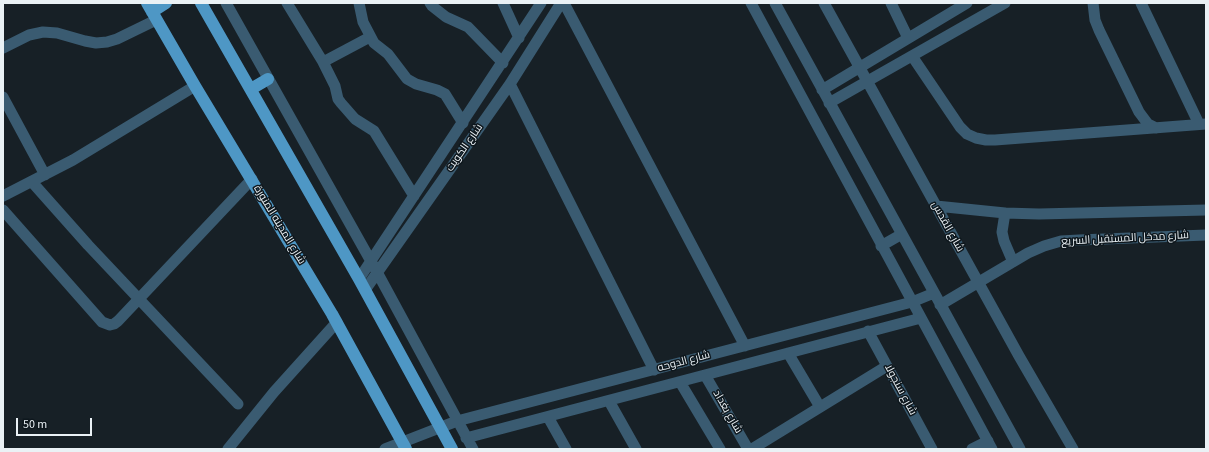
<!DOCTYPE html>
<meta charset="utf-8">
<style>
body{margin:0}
#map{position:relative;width:1209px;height:452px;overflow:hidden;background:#172026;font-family:"Source Sans 3",sans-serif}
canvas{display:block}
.frame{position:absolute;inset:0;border:4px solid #eaf1f5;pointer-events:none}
.scale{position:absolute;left:16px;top:418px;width:76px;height:18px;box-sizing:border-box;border:2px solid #eaf1f5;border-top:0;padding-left:5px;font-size:12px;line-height:14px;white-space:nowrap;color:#eaf1f5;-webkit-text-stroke:3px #0e171d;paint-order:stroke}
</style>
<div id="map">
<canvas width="1209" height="452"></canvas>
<div class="frame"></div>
<div class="scale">50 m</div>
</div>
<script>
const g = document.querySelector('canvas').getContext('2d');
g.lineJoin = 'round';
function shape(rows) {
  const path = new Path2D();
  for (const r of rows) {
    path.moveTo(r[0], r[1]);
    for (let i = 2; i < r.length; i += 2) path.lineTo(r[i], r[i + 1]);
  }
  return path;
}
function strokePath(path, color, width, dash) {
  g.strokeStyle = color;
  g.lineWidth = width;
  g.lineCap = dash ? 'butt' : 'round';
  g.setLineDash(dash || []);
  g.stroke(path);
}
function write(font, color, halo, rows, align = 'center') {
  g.font = font + ' "Source Sans 3",Cairo,sans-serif';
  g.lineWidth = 3;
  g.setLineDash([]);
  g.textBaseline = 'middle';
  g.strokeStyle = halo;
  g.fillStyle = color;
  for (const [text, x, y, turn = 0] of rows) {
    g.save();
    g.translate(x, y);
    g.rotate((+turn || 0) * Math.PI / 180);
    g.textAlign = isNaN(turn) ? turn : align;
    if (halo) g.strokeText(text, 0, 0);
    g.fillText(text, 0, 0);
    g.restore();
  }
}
const minor = shape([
 [226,3,377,272,473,449],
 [287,3,323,62,335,86,338,99,341,103,355,119,374,131,414,196],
 [359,3,363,22,374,43,388,54,407,79,416,84,437,90,445,94,463,123],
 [430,3,432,6,446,17,468,27,503,63],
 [503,3,519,38],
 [564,3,745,346],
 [751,3,992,449],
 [775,3,1020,449],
 [824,3,1019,356,1073,449],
 [891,3,908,38],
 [1093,3,1095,20,1099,30,1139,112,1148,124,1156,128],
 [1141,3,1199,124],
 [3,48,29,35,43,32,57,33,85,41,96,43,107,42,117,39,156,20],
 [912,56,960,127,967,134,976,138,986,140,995,140,1206,124],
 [323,62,370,37],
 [510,84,654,370],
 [822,90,967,3],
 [3,97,45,175],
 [829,103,1005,3],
 [32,182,88,245,238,404],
 [3,196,73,160,195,86],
 [936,206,1005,213,1039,214,1206,210],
 [3,210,102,322,110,325,114,324,118,321,252,179],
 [1005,213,1002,232,1004,241,1013,262],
 [881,246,902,234],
 [359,279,541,3],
 [365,290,510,84,561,3],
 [940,305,1028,253,1044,246,1061,241,1079,240,1206,235],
 [868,331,932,449],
 [788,353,820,407],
 [705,375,748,449],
 [680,382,720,449],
 [609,401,636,449],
 [548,417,566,449],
 [466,438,921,318],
 [228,449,274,392,337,322],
 [385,449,457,421,912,302,934,293],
 [752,449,887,366],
 [972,449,988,441]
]);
const major = shape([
 [147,3,195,86,332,314,406,449],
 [201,3,359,279,452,449],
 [152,12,166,3],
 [251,89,268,79]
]);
const streetNames = [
 ["شارع الكويت",465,148,-55],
 ["شارع المدينه المنورة",279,225,59],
 ["شارع القدس",947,227,61],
 ["شارع مدخل المستقبل السريع",1125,239,-3],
 ["شارع الدوحه",684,362,-15],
 ["شارع سنجولا",900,390,62],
 ["شارع بغداد",727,412,60]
];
strokePath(minor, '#3a5b71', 11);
strokePath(major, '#4e97c5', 12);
write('11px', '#eaf1f5', '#0e171d', streetNames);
</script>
